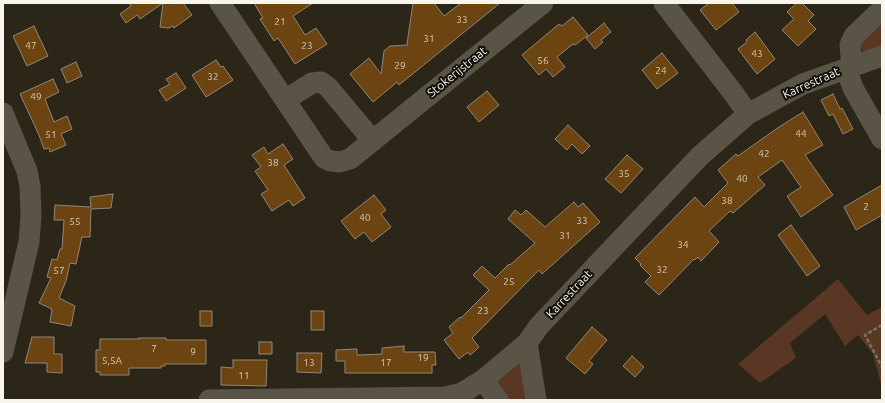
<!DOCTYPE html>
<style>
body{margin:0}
#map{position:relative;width:885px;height:403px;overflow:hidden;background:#2c2619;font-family:Ubuntu,sans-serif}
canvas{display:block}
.frame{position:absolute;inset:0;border:4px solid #f8f5ec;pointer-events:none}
</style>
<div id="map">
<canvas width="885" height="403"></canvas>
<div class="frame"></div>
</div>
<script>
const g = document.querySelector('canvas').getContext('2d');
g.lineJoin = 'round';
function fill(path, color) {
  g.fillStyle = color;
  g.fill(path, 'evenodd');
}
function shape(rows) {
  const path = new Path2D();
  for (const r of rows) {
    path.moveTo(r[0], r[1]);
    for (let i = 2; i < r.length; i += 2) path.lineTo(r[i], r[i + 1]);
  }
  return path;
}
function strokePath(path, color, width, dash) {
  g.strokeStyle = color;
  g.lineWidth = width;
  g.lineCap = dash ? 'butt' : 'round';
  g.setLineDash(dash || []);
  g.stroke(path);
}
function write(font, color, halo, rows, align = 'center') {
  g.font = font + ' Ubuntu,sans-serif';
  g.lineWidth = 4;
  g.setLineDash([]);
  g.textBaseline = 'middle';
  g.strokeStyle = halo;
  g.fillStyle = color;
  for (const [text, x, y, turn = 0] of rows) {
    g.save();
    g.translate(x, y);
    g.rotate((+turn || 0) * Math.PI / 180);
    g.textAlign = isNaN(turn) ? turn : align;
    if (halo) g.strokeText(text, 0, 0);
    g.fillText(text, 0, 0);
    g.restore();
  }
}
const green = shape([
 [882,16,882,47,871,51,863,51,859,47],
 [838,279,867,315,882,307,882,388,873,354,858,335,845,346,825,314,790,343,796,358,760,383,738,364],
 [522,354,529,394,522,400,506,400,490,380]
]);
const building = shape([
 [129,3,183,3,192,15,174,28,173,26,168,28,160,27,163,3,140,19,137,15,126,23,120,14,131,6,129,3],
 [254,3,313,3,293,16,305,35,316,28,327,44,295,64,278,38,274,41,260,19,263,18,254,3],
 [413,3,434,3,444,16,461,3,500,3,399,85,397,82,373,102,350,74,369,58,381,74,384,51,390,46,408,45,407,44,413,3],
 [709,3,732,3,739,12,716,30,700,10,709,3],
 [797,3,802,3,814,15,808,21,816,29,798,46,782,30,794,19,787,12,797,3],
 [573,17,588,35,575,45,573,44,557,57,565,67,553,77,546,69,539,75,522,55,559,24,562,26,573,17],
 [604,23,611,32,601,40,603,42,595,49,586,38,604,23],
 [34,26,48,56,27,66,13,36,34,26],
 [755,32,775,59,757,74,738,49,747,42,746,40,755,32],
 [662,53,678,73,657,89,642,70,662,53],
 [216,60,221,67,223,66,233,80,206,97,192,75,216,60],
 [76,62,82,76,67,83,61,69,76,62],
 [176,73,186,88,166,101,159,90,170,84,166,79,176,73],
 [53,79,59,92,45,99,54,122,67,116,72,129,61,134,66,145,50,152,49,148,44,149,39,135,20,94,53,79],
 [487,91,499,105,479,122,467,107,487,91],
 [833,94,840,109,842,108,853,129,843,134,833,114,829,116,821,100,833,94],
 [803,112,823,145,805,155,833,195,801,217,787,196,801,187,782,160,758,177,765,185,733,213,730,211,709,231,719,242,701,261,698,257,695,260,694,259,659,295,645,282,651,276,640,265,641,264,635,258,695,197,704,207,728,183,718,170,736,154,738,156,779,127,803,112],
 [568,125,590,146,582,154,572,144,567,150,555,139,568,125],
 [283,144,293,159,284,165,305,198,293,206,289,200,272,211,261,194,268,190,255,171,261,167,252,155,264,147,268,154,283,144],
 [627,155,643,169,621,193,605,179,627,155],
 [882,185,882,215,856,230,844,207,882,185],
 [113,194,111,208,91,209,90,237,82,237,76,264,70,263,66,281,59,298,75,306,71,326,50,322,52,309,39,303,51,278,47,277,52,259,57,260,60,249,62,249,64,220,54,220,55,205,91,207,90,197,113,194],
 [374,195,386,210,381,214,391,227,372,242,364,232,355,239,341,221,374,195],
 [574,202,578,207,583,203,600,222,542,274,539,270,472,338,479,347,475,351,470,355,468,352,459,359,444,340,453,333,449,327,460,317,461,318,489,290,473,275,482,266,495,278,509,264,510,265,535,243,508,219,515,210,521,215,526,210,545,227,574,202],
 [791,225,820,266,807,276,778,235,791,225],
 [200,311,212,311,212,326,200,326,200,311],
 [311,311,324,311,324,330,311,330,311,311],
 [592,327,607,340,589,361,593,364,585,374,566,358,592,327],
 [32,337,54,337,54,354,62,354,62,373,47,372,47,363,25,363,32,337],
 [139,338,166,338,166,340,206,340,206,364,165,364,165,366,161,366,161,368,129,368,129,375,100,375,100,372,96,372,96,350,100,350,100,339,139,339,139,338],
 [259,342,272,342,272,354,259,354,259,342],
 [404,346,404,352,435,352,436,365,432,365,432,373,345,373,345,361,336,361,336,350,357,349,357,355,382,354,382,348,404,346],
 [297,353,322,353,321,373,297,372,297,353],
 [632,356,644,367,635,377,623,366,632,356],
 [233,360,267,360,266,386,221,385,221,367,233,368,233,360]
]);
const path = shape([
 [882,325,865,335,882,367]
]);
const minor = shape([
 [220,3,324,158,331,161,340,162,350,159,543,3],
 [664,3,734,94,748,114],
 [852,66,850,45,854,36,882,9],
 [846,68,853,88,882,139],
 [285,100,312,83,321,82,328,87,373,141],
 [3,113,27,171,30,186,31,216,29,242,3,352],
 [527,343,536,400],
 [483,380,498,400],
 [209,400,445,397,462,393,483,380,527,343,539,326,700,156,748,114,803,84,882,56]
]);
const numberNames = [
 ["33",462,20],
 ["21",280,22],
 ["31",429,39],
 ["47",31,46],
 ["23",307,46],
 ["43",757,54],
 ["56",543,61],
 ["29",400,66],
 ["24",661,71],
 ["32",213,77],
 ["49",36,97],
 ["44",801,134],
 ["51",51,135],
 ["42",764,154],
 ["38",273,163],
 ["35",624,174],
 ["40",742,179],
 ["38",727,201],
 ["2",866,207],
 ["40",365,218],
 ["33",582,221],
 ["55",75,222],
 ["31",565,236],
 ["34",683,245],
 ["32",662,270],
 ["57",59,271],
 ["25",509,282],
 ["23",483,311],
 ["7",154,349],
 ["9",193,352],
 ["19",423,358],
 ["5,5A",112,361],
 ["13",309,363],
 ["17",386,363],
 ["11",244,376]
];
const streetNames = [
 ["Stokerijstraat",457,72,-39],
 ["Karrestraat",811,83,-24],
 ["Karrestraat",569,294,-47]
];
fill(green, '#593724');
fill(building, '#6b4412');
strokePath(building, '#928679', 1);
strokePath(path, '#777266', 2.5, [4, 2]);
strokePath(minor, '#5a5446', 21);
write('10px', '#d5c9b6', null, numberNames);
write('12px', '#f8f5ec', '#120f0a', streetNames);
</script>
